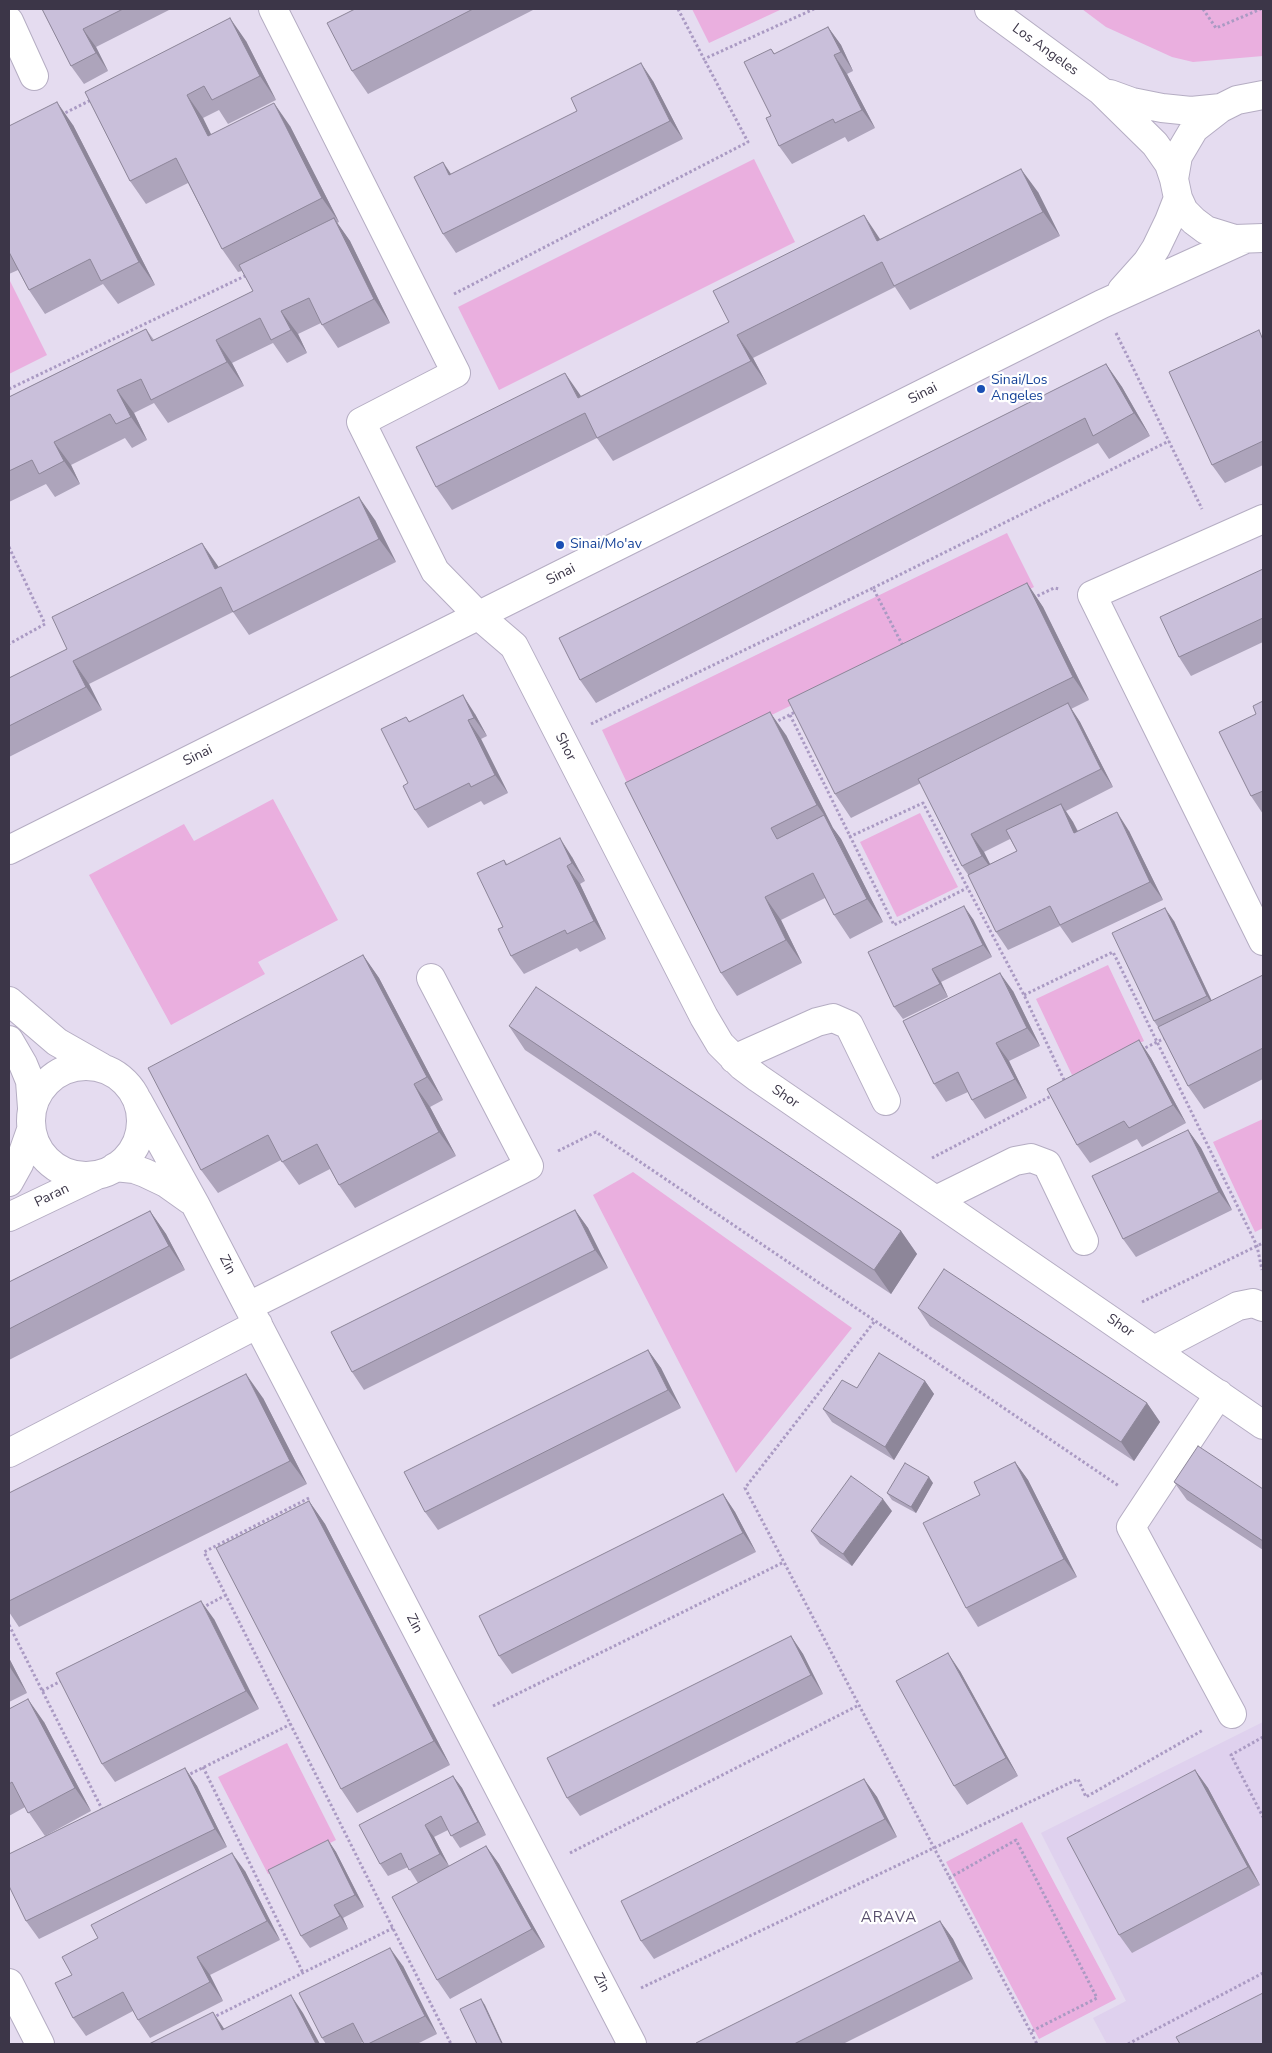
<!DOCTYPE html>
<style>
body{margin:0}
#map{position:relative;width:1272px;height:2053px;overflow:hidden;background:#ede8f4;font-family:"Nunito Sans",sans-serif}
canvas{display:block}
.frame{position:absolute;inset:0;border:10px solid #3c3648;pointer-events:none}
</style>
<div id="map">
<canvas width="1272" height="2053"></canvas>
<div class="frame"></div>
</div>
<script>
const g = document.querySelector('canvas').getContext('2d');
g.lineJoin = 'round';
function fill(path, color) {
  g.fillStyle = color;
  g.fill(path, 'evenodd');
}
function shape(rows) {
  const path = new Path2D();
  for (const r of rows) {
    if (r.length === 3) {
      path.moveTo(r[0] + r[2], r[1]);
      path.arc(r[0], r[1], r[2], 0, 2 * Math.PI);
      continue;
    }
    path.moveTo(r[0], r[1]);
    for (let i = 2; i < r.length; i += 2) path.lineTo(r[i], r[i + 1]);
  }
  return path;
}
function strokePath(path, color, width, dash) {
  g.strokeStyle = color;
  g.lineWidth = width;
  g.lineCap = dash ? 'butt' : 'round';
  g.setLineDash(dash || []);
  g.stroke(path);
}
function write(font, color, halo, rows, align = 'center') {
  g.font = font + ' "Nunito Sans",sans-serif';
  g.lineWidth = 4.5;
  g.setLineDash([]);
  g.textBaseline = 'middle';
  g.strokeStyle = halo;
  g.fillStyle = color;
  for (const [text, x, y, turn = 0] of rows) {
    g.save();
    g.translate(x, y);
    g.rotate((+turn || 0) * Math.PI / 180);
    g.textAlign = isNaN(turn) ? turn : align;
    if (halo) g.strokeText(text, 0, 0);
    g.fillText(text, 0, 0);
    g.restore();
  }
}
const residential = shape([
 [9,9,1263,9,1263,2044,9,2044]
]);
const education = shape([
 [1263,1722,1263,2044,1107,2044,1093,2018,1126,2001,1041,1833]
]);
const green = shape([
 [692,9,782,9,709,43],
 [1082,9,1263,9,1263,56,1193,62,1172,57,1106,27],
 [754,159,795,242,499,390,458,307],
 [9,279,47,355,9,374],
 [1007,533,1034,587,628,785,602,730],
 [273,799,338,920,258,962,265,974,171,1025,89,875,184,824,194,841],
 [920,813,958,887,897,917,860,842],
 [1108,965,1144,1041,1072,1075,1036,999],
 [1263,1119,1263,1228,1255,1232,1213,1142],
 [633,1172,852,1328,736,1473,593,1195],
 [287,1743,336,1840,268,1874,218,1777],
 [1022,1822,1116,1999,1039,2039,946,1862]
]);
const path = shape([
 [678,9,704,59,814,9],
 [1203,9,1216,28,1261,9],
 [61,115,91,100],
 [454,294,748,142,704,59],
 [1116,333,1202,509],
 [9,389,249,274],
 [9,547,45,624,9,644],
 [873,588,1169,441],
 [1033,598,1054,588,1059,589],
 [790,715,894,925,967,888],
 [774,723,797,711],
 [591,724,873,588,904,648],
 [849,837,923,803,1024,995,1065,1082],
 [1024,995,1113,952,1257,1246,1262,1270],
 [1141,1050,1167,1037],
 [558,1151,596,1132,1119,1486],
 [932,1158,1053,1095],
 [1142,1302,1263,1243],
 [874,1322,745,1488,1037,2044],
 [309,1498,204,1552,451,2044],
 [202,1608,226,1595],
 [9,1625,103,1811],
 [42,1691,63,1680],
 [493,1706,784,1562],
 [1263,1737,1231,1755,1263,1817],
 [203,1767,303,1973],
 [186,1776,291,1724],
 [570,1853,859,1705],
 [949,1878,1016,1840,1097,1998,1030,2032],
 [641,1988,1078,1779,1086,1797,1203,1730],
 [212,2018,393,1928],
 [1128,2044,1263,1973]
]);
const minor = shape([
 [273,9,456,373,361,422,435,571,479,616,514,646,704,1017,720,1044,742,1066,758,1078,1263,1425],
 [989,9,1101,91,1155,144,1169,164,1174,179],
 [9,21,34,76],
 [1110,94,1132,102,1162,108,1191,111,1221,108],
 [1263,95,1237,100,1221,108,1194,129,1178,156,1174,179,1178,198,1184,211,1194,221,1206,230,1235,239,1263,238],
 [1122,290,1147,262,1156,248,1169,221,1178,198],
 [1263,519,1092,595,1263,941],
 [9,850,1102,304,1243,240],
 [9,1001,57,1042,101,1067],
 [9,1040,23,1064,30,1081,32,1108],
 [734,1059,817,1022,833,1018,849,1025,886,1101],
 [86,1121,55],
 [138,1101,195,1204,632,2044],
 [115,1167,134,1169,145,1173,166,1183,190,1200],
 [9,1182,19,1164,31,1130],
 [936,1200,1015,1161,1031,1158,1047,1164,1084,1241],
 [9,1217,95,1176],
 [249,1306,529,1166,431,978],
 [1154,1350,1238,1306,1253,1303,1263,1307],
 [1219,1394,1131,1527,1232,1714],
 [9,1453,258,1324],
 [9,1983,40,2044]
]);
const wall = shape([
 [42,9,171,9,96,47,108,71,84,84,71,66],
 [355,9,535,9,368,94,352,71],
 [828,27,841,45,853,71,847,74,875,128,848,142,845,137,792,164,779,146,771,49,775,54],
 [246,41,276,100,228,124,219,110,203,118,211,135,290,126,339,222,337,223,350,241,390,323,338,348,321,323,298,334,307,353,287,363,273,343,232,363,244,386,168,423,154,403,134,413,147,440,132,448,125,438,71,465,80,484,55,497,46,484,9,502,9,397,146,329,154,340,253,291,242,271,238,272,222,249,188,183,146,204,130,181,85,92],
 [653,81,683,139,456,253,443,234,451,174],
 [73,125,155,285,118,304,103,284,45,314,29,290,18,270,9,274,9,126],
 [1038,192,1060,236,910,310,895,287,753,358,767,384,613,461,597,438,452,510,436,487,581,396,729,322,880,239],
 [1263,337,1263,465,1225,483,1212,465],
 [1106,364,1122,387,1150,436,1109,459,1098,443,596,703,580,680],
 [375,520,396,562,249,635,233,612,89,684,102,710,9,757,9,678,67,649,219,567],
 [1263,569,1263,642,1191,676,1179,657],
 [1027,583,1043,607,1089,700,1071,709,1080,722,1113,787,1066,811,1073,822,1078,831,1129,831,1163,900,1072,943,1060,926,1008,950,996,932,969,876,962,866,921,783,851,818,835,794],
 [1010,839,1017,851,990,864,984,852],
 [1263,701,1263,814,1251,796,1256,714],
 [475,714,487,736,481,739,508,793,484,805,481,801,428,828,415,810,406,717,409,721],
 [786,735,833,828,841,839,883,922,850,939,834,915,825,898,781,920,802,963,737,996,721,973],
 [572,857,585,881,580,884,606,939,580,952,577,948,524,974,511,956,504,860,507,864],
 [973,919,992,957,941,982,948,997,903,1019,894,1007],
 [1174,921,1212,1001,1263,975,1263,1079,1204,1109,1188,1086,1158,1027,1154,1021],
 [363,955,379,978,443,1100,430,1107,456,1156,355,1208,339,1185,330,1169,299,1185,281,1160,218,1193,201,1170],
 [1013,991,1040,1046,1009,1061,1027,1098,985,1119,972,1100,968,1092,946,1102,934,1084],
 [509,1026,901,1231,917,1254,891,1294,525,1050],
 [1139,1040,1151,1058,1186,1123,1142,1147,1137,1139,1090,1163,1077,1145],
 [1188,1130,1201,1148,1232,1210,1136,1257,1123,1239],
 [575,1210,588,1228,608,1268,364,1390,352,1372],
 [150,1211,166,1234,185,1270,9,1360,9,1282],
 [918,1308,1147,1403,1160,1422,1134,1461,930,1326],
 [648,1350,661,1368,681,1408,438,1530,425,1512],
 [925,1381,934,1394,894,1460,832,1422,823,1409,857,1388],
 [263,1398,307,1484,19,1627,9,1612,9,1493],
 [1015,1462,1028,1480,1077,1577,978,1627,966,1608,980,1495],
 [1174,1482,1263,1489,1263,1550,1187,1500],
 [933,1483,916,1513,892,1500,887,1493],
 [723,1494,735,1512,756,1552,512,1674,499,1656],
 [309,1501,325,1524,450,1765,357,1813,341,1789],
 [892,1511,852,1566,820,1544,811,1531],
 [214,1619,259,1709,115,1782,102,1764],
 [791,1636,803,1654,823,1694,580,1816,567,1798],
 [9,1658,27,1693,9,1702],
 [960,1671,1018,1776,967,1805,954,1786],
 [9,1709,44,1722,91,1811,45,1836,25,1807,9,1816],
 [185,1768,197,1786,227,1847,39,1939,26,1921],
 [1195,1770,1208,1788,1260,1885,1132,1953,1119,1935],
 [453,1776,462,1788,486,1835,460,1848,448,1830,434,1837,449,1866,486,1846,499,1864,545,1947,450,1999,437,1980,418,1883,408,1867,388,1876,380,1864],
 [864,1779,877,1797,897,1837,654,1959,641,1941],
 [328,1840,336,1852,364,1907,343,1918,348,1929,310,1948,301,1936],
 [245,1871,280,1940,210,1975,223,2001,150,2038,138,2020,133,2011,86,2036,73,2018,72,1975],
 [940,1921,953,1939,973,1979,843,2044,697,2044],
 [403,1966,437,2034,417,2044,364,2044,363,2042,359,2044,326,2044,322,2038]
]);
const shadedWall = shape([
 [230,18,246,41,276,100,260,76],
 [828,27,841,45,853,71,841,52],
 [83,29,96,47,108,71,96,53],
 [834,55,847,74,875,128,862,110],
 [641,63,653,81,683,139,670,121],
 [187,95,203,118,224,160,208,136],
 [57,102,73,125,155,285,139,262],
 [274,103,290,126,339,222,322,198],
 [443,162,455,180,449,175],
 [1021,169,1038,192,1060,236,1043,212],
 [864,215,880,239,893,264,877,241],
 [334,218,350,241,390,323,374,299],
 [281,311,298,334,307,353,291,330],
 [737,335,753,358,767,384,751,361],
 [216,340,232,363,244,386,227,362],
 [1106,364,1122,387,1150,436,1134,413],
 [565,373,581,396,578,398],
 [117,390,134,413,147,440,131,417],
 [54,442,71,465,80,484,64,461],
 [359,497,375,520,396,562,379,539],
 [202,543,218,566,231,592,215,569],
 [1027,583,1043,607,1089,700,1073,677],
 [73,661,89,684,102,710,86,687],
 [463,695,475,714,487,736,474,718],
 [1068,703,1080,722,1113,787,1101,769],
 [770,712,786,735,833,828,841,839,883,922,867,899,825,816,817,805],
 [468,720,481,739,508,793,495,775],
 [1061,804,1073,822,1087,851,1074,833],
 [1117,812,1129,831,1163,900,1150,882],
 [971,834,984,852,995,874,982,856],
 [560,838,572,857,585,881,572,863],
 [567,866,580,884,606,939,594,921],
 [765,897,781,920,802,963,786,940],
 [964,906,973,919,992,957,983,945],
 [1165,908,1174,921,1215,1008,1207,996],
 [363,955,379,978,443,1100,427,1077],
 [932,969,941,982,948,997,940,984],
 [1000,973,1013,991,1040,1046,1027,1028],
 [1139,1040,1151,1058,1186,1123,1173,1105],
 [996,1043,1009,1061,1027,1098,1015,1079],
 [414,1084,430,1107,456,1156,439,1132],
 [1188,1130,1201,1148,1232,1210,1219,1192],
 [575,1210,588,1228,608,1268,595,1250],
 [150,1211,166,1234,185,1270,169,1246],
 [901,1231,917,1254,891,1294,874,1270],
 [648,1350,661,1368,681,1408,668,1390],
 [246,1374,263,1398,307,1484,290,1461],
 [925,1381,934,1394,894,1460,885,1447],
 [1147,1403,1160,1422,1134,1461,1121,1442],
 [1015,1462,1028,1480,1077,1577,1064,1559],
 [929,1477,933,1483,916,1513,911,1507],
 [723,1494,735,1512,756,1552,743,1533],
 [883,1499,892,1511,852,1566,843,1554],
 [309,1501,325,1524,450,1765,434,1741],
 [201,1601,214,1619,259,1709,246,1691],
 [791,1636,803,1654,823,1694,811,1675],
 [948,1653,960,1671,1018,1776,1006,1758],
 [9,1658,27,1693,11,1669,9,1665],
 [28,1699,44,1722,91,1811,75,1788],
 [185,1768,197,1786,227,1847,215,1829],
 [1195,1770,1208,1788,1260,1885,1248,1867],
 [453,1776,462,1788,486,1835,478,1822],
 [864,1779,877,1797,897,1837,885,1819],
 [425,1825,434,1837,449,1866,440,1854],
 [328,1840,336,1852,364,1907,355,1895],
 [486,1846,499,1864,545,1947,532,1929],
 [232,1853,245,1871,280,1940,267,1921],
 [334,1905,343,1918,348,1929,340,1916],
 [940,1921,953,1939,973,1979,960,1961],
 [390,1948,403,1966,437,2034,425,2016],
 [197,1957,210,1975,223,2001,210,1982],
 [291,1995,303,2013,320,2044,316,2044],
 [481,1999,485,2005,503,2044,502,2044],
 [213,2012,225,2030,222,2030]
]);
const building = shape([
 [42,9,123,9,83,29,96,53,71,66,42,9],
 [355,9,473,9,352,71,327,23,355,9],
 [230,18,260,76,212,100,204,86,187,95,208,136,274,103,322,198,222,249,176,158,130,181,85,92,230,18],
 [828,27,841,52,834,55,862,110,835,123,833,119,779,146,766,118,771,116,744,62,771,49,774,54,828,27],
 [641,63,670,121,443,234,414,177,443,162,449,175,577,111,571,98,641,63],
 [57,102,139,262,101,281,90,259,29,290,9,252,9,126,57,102],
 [1021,169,1043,212,894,286,882,262,737,335,751,361,597,438,585,413,436,487,416,447,565,373,578,398,729,322,713,291,864,215,877,241,1021,169],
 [334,218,374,299,322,325,309,298,281,311,291,330,271,340,260,318,216,340,227,362,151,400,141,379,117,390,131,417,116,424,110,414,54,442,64,461,39,474,32,460,9,471,9,397,146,329,152,341,253,291,239,265,334,218],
 [1259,330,1263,340,1263,441,1212,465,1169,372,1259,330],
 [1106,364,1134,413,1093,436,1085,418,580,680,559,638,1106,364],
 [359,497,379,539,233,612,221,587,73,661,86,687,9,726,9,678,67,649,52,617,202,543,215,569,359,497],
 [1263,569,1263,618,1179,657,1160,617,1263,569],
 [1027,583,1073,677,835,794,788,700,1027,583],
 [463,695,474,718,468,720,495,775,471,787,469,783,415,810,403,786,408,783,381,729,406,717,409,722,463,695],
 [1263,701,1263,791,1251,796,1219,732,1256,714,1253,706,1263,701],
 [1068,703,1101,769,971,834,982,856,962,866,918,779,1068,703],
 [770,712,817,805,771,828,777,839,824,815,867,899,834,915,813,873,765,897,786,940,721,973,625,783,770,712],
 [1061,804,1074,833,1117,812,1150,882,1060,925,1050,906,996,932,968,875,1017,851,1006,830,1061,804],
 [560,838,572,863,567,866,594,921,567,934,565,930,511,956,498,929,503,927,477,873,504,860,506,865,560,838],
 [964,906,983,945,932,969,940,984,894,1007,868,952,964,906],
 [1165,908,1207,996,1154,1021,1112,933,1165,908],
 [363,955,427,1077,414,1084,439,1132,339,1185,317,1144,282,1162,268,1135,201,1170,148,1068,363,955],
 [1000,973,1027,1028,996,1043,1015,1079,972,1100,958,1072,934,1084,903,1021,1000,973],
 [1263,975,1263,1048,1188,1086,1158,1027,1263,975],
 [536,987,901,1231,874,1270,509,1026,536,987],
 [1139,1040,1173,1105,1129,1128,1124,1121,1077,1145,1047,1089,1139,1040],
 [1188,1130,1219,1192,1123,1239,1092,1176,1188,1130],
 [575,1210,595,1250,352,1372,331,1332,575,1210],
 [150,1211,169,1246,9,1329,9,1282,150,1211],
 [944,1269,1147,1403,1121,1442,918,1308,944,1269],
 [648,1350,668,1390,425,1512,404,1472,648,1350],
 [879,1353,925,1381,885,1447,823,1409,842,1380,857,1388,879,1353],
 [246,1374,290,1461,9,1601,9,1493,246,1374],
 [1198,1446,1263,1489,1263,1541,1174,1482,1198,1446],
 [1015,1462,1064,1559,966,1608,923,1523,980,1495,974,1482,1015,1462],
 [905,1463,929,1477,911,1507,887,1493,905,1463],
 [851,1476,883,1499,843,1554,811,1531,851,1476],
 [723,1494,743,1533,499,1656,479,1616,723,1494],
 [309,1501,434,1741,341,1789,216,1548,309,1501],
 [201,1601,246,1691,102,1764,56,1673,201,1601],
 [791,1636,811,1675,567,1798,547,1758,791,1636],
 [948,1653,1006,1758,954,1786,896,1681,948,1653],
 [28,1699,75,1788,28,1813,12,1782,9,1784,9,1709,28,1699],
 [185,1768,215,1829,26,1921,9,1886,9,1854,185,1768],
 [1195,1770,1248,1867,1119,1935,1067,1838,1195,1770],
 [453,1776,478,1822,451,1836,441,1816,425,1825,440,1854,409,1870,401,1853,380,1864,359,1825,453,1776],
 [864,1779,885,1819,641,1941,621,1901,864,1779],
 [328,1840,355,1895,334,1905,340,1916,301,1936,268,1870,328,1840],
 [486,1846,532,1929,437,1980,392,1897,486,1846],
 [232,1853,267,1921,197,1957,210,1982,138,2020,123,1992,73,2018,55,1983,72,1975,62,1957,98,1938,91,1925,232,1853],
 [940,1921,960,1961,794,2044,697,2044,696,2043,940,1921],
 [390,1948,425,2016,368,2044,364,2044,353,2023,322,2038,299,1993,390,1948],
 [1263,1993,1263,2044,1180,2044,1176,2037,1263,1993],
 [291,1995,316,2044,149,2044,213,2012,222,2030,291,1995],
 [481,1999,502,2044,477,2044,460,2009,481,1999]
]);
const markers = [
 [981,389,5,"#1a4fb4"],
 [560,545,5,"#1a4fb4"]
];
const streetNames = [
 ["Los Angeles",1045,50,36],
 ["Sinai",923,394,-27],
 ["Sinai",561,575,-27],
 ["Shor",565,747,63],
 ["Sinai",198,756,-26],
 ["Shor",785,1097,34],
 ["Paran",52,1196,-26],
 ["Zin",227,1265,63],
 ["Shor",1120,1326,34],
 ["Zin",414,1624,63],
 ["Zin",601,1983,62]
];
const transitNames = [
 ["Sinai/Los",991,381],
 ["Angeles",991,397],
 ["Sinai/Mo'av",570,545]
];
const neighbourhoodNames = [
 ["ARAVA",889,1918]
];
fill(residential, '#e5dcf0');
fill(education, '#dfd1ee');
fill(green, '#eaafdf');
strokePath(minor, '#b5adc3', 30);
strokePath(path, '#aa9ac3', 3, [2.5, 2.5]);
strokePath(minor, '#fff', 28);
fill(wall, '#ada4bb');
fill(shadedWall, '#8d8699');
fill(building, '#c9bfda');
strokePath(building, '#8d8699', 1);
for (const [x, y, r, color] of markers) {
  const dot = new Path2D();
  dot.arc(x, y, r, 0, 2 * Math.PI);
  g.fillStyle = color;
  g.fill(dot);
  strokePath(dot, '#fff', 2);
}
write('14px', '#3c3648', '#fff', streetNames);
write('14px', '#164399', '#fff', transitNames, 'left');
g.letterSpacing = '1px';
write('15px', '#574d6b', '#fff', neighbourhoodNames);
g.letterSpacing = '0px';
</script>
